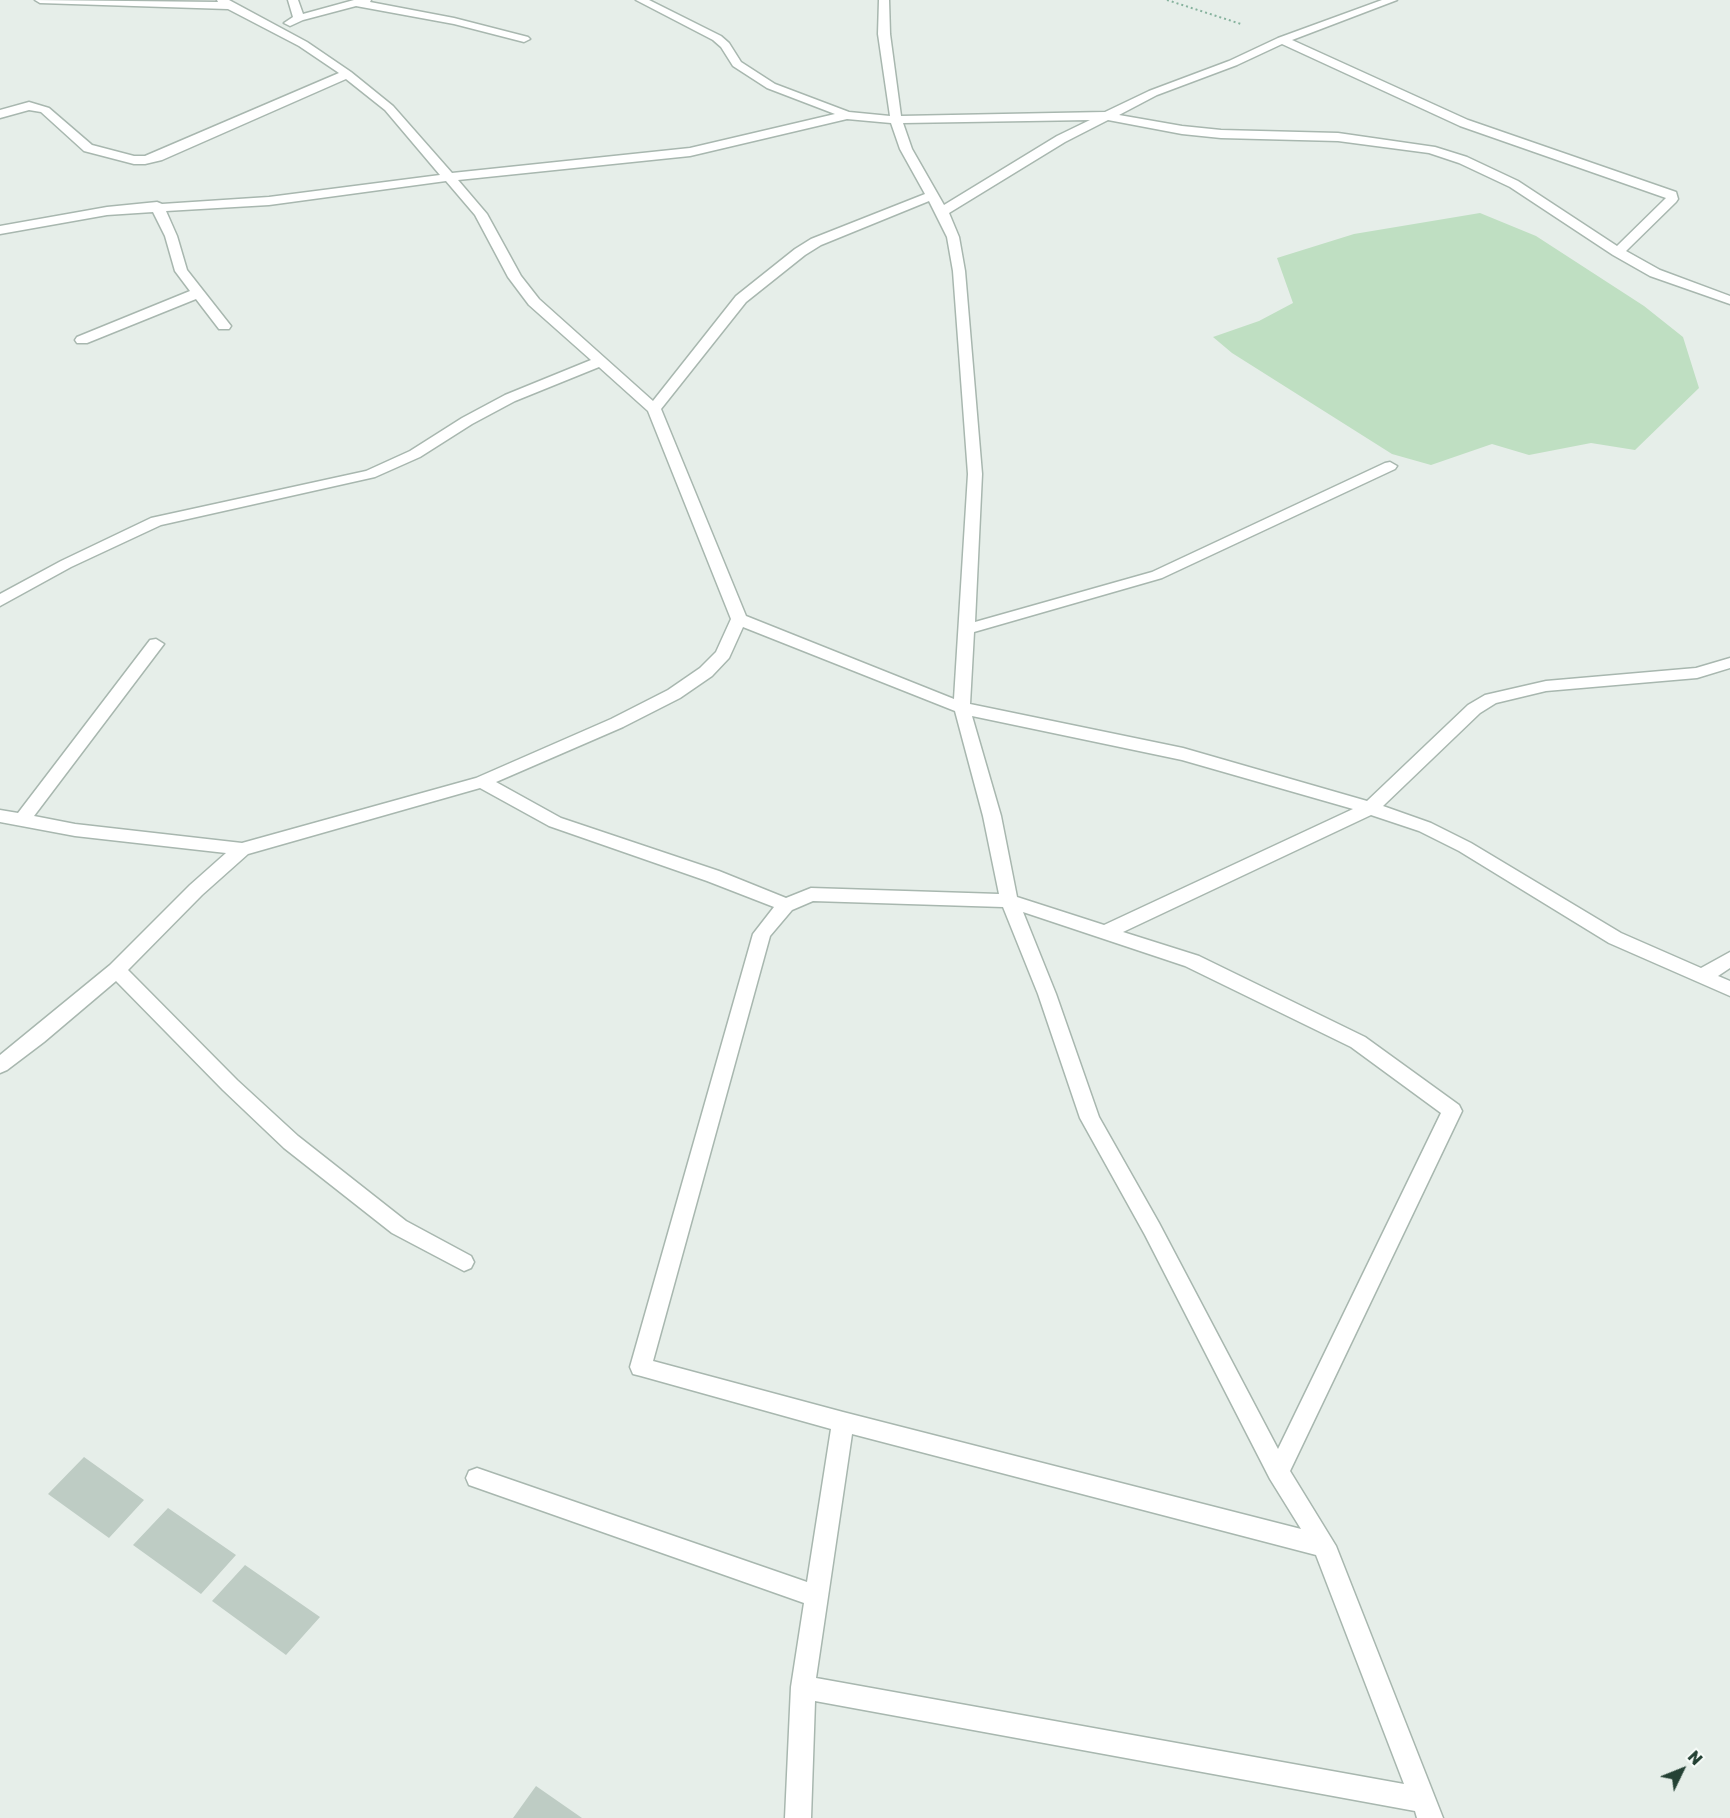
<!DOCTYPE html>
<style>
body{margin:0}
#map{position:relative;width:1730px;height:1818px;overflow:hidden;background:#e6eee9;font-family:"Golos Text",sans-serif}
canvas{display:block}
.north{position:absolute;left:1652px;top:1740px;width:60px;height:60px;-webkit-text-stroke:4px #f6fbf8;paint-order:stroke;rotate:47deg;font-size:16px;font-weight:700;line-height:24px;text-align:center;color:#244134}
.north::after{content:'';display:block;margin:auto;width:21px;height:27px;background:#244134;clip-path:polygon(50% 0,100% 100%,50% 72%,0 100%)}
</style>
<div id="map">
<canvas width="1730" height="1818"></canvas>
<div class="north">N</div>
</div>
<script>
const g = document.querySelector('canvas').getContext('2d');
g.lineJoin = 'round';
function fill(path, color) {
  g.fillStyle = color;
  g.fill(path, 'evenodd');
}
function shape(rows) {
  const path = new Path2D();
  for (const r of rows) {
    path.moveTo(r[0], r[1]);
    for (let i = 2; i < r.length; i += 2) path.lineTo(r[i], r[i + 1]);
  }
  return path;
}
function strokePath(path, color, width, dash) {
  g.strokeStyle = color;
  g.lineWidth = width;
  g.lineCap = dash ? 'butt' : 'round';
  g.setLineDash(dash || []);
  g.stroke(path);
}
const green = shape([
 [1480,213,1536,236,1644,306,1683,337,1699,388,1635,450,1591,443,1529,455,1492,444,1431,465,1392,454,1232,353,1213,337,1259,321,1293,303,1277,258,1354,234]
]);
const building = shape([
 [84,1457,144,1500,109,1538,48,1494],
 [168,1508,236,1555,201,1594,133,1545],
 [245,1565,320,1617,286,1655,212,1601],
 [536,1786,582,1818,513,1818]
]);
const path = shape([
 [1167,0,1241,24]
]);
const street = shape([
 [35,0,218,2,217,0,229,0,307,42,351,72,393,106,452,173,690,148,835,114,767,88,733,66,721,47,713,40,636,0,649,0,721,36,729,43,741,62,775,84,849,112,890,116,878,34,879,0,889,0,890,34,901,116,1105,112,1149,91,1229,61,1278,38,1382,0,1397,0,1292,40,1468,120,1676,192,1678,199,1676,202,1626,251,1660,270,1730,296,1730,304,1650,276,1613,255,1510,187,1459,163,1429,153,1338,141,1221,138,1182,134,1108,120,1065,142,949,213,959,237,965,271,982,474,975,622,1152,572,1385,463,1390,462,1397,466,1395,469,1162,578,974,632,970,704,1183,748,1367,801,1468,705,1485,695,1546,681,1696,668,1730,658,1730,668,1697,678,1546,691,1496,703,1480,713,1383,806,1431,823,1471,843,1621,933,1701,968,1730,952,1730,968,1718,976,1730,981,1730,996,1609,943,1459,851,1419,831,1371,815,1123,932,1199,956,1365,1037,1459,1105,1462,1111,1290,1471,1336,1546,1443,1818,1417,1818,1415,1811,815,1701,811,1818,785,1818,791,1687,804,1603,469,1485,466,1478,469,1471,477,1468,807,1582,831,1429,641,1376,633,1374,630,1367,753,934,774,907,707,881,549,826,480,788,248,854,202,895,128,970,237,1080,298,1136,406,1221,471,1256,474,1262,471,1268,464,1271,392,1233,284,1148,223,1090,116,981,44,1042,7,1070,0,1073,0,1055,110,965,190,885,226,853,75,836,0,822,0,810,18,813,150,640,156,639,164,644,34,816,75,824,242,843,476,778,611,719,668,690,700,668,716,652,731,619,648,411,599,367,515,401,472,424,420,457,375,477,161,525,71,567,0,606,0,594,61,561,151,518,366,471,410,451,462,418,505,395,591,360,529,305,508,277,475,215,446,181,269,205,166,211,177,236,187,270,231,326,229,329,219,329,196,299,87,343,77,343,75,340,77,337,190,291,175,271,165,236,153,212,107,215,0,234,0,226,107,207,157,202,162,204,269,197,440,175,385,110,346,79,162,160,145,164,134,164,84,151,41,112,29,110,0,118,0,110,29,102,49,108,92,145,134,156,145,156,339,73,299,46,228,9,40,3,35,0],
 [1282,44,1460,126,1666,198,1617,246,1518,181,1467,157,1435,147,1338,133,1221,130,1182,126,1119,115,1157,95,1237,65,1282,44],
 [847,119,891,123,900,149,925,194,811,239,795,249,736,296,653,401,539,299,521,276,487,214,458,180,690,156,847,119],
 [1090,120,1057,136,944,205,912,149,903,123,1090,120],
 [929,201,947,237,953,271,968,474,954,699,746,616,661,409,746,302,805,255,821,245,929,201],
 [743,627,955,711,983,816,999,894,811,888,786,898,719,871,561,818,496,782,623,727,680,698,712,676,729,658,743,627],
 [972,716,1182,760,1353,809,1104,925,1017,897,1001,816,972,716],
 [813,901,1003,907,1038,994,1080,1118,1145,1235,1270,1479,1301,1529,843,1412,653,1361,770,936,792,910,813,901],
 [1023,912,1185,966,1351,1047,1441,1113,1278,1449,1159,1223,1099,1117,1056,994,1023,912],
 [852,1434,1316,1555,1404,1784,816,1678,852,1434],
 [288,0,298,0,303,14,354,0,371,0,370,2,454,18,528,37,530,39,524,42,454,24,356,6,303,20,290,26,284,23,293,17,288,0]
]);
fill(green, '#bfdfc2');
fill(building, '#beccc4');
strokePath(street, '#a8b7af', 3);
strokePath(path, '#86b29d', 2, [2, 3]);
fill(street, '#fff');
</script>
